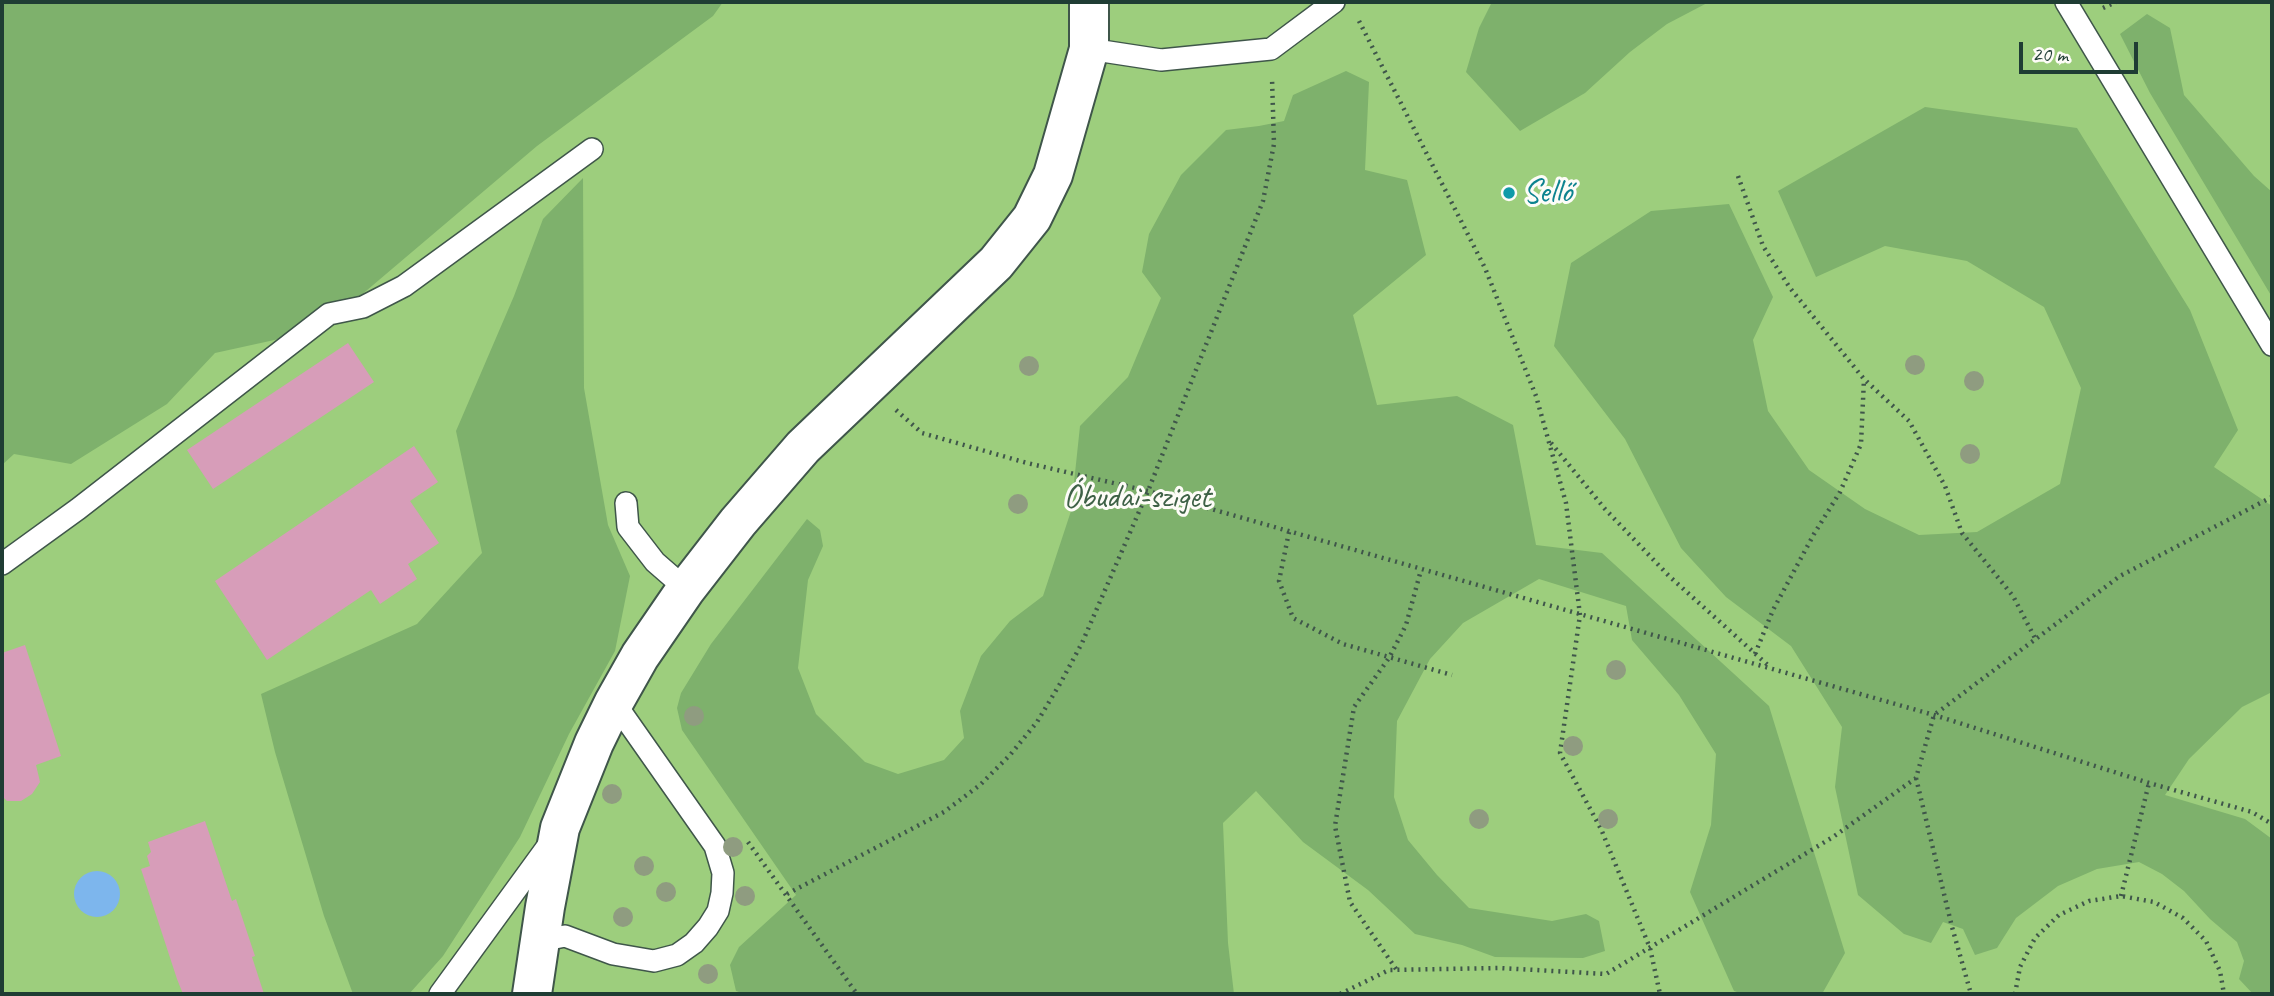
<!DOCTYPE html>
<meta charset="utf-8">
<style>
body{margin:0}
#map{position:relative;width:2274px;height:996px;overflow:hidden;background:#f3e3c7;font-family:Caveat,sans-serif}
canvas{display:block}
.frame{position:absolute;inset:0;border:4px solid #1f3d34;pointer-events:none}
.scale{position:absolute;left:2019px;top:42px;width:119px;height:32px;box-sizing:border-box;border:4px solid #1f3d34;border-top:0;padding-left:9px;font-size:21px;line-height:24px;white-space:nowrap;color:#1f3d34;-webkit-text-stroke:5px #fdfcf7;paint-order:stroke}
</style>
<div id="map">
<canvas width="2274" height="996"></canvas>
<div class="frame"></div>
<div class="scale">20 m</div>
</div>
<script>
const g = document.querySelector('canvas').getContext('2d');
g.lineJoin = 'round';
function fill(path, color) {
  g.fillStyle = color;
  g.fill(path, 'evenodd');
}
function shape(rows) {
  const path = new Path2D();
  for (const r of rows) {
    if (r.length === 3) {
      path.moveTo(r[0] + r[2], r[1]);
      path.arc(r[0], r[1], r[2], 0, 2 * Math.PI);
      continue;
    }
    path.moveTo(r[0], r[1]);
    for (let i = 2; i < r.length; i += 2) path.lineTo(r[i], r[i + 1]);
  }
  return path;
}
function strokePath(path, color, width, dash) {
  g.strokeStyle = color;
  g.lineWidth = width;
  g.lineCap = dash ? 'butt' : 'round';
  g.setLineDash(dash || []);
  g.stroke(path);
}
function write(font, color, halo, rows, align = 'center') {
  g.font = font + ' Caveat,sans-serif';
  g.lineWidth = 6;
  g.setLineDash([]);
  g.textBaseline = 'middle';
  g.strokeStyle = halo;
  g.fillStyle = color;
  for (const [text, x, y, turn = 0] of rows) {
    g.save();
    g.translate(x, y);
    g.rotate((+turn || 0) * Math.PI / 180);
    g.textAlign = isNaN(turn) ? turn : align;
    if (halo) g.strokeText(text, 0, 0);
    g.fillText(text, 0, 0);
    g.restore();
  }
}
const green = shape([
 [2,2,2272,2,2272,994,2,994]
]);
const forest = shape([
 [2,2,723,2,713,16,537,146,320,330,215,353,167,404,71,464,14,454,2,465],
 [1492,2,1709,2,1667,24,1630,52,1585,93,1520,131,1466,72,1479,28],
 [2147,14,2170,28,2184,95,2254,176,2272,192,2272,297,2150,93,2120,34],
 [1346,71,1369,82,1365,170,1407,180,1426,255,1353,315,1377,405,1457,396,1513,425,1536,545,1602,553,1769,706,1845,953,1822,994,1743,994,1734,991,1690,892,1711,825,1716,754,1679,695,1632,640,1626,606,1539,579,1463,623,1430,659,1397,721,1394,797,1408,840,1437,875,1469,908,1552,921,1586,914,1599,921,1605,951,1583,958,1495,957,1462,945,1415,934,1368,890,1303,842,1256,791,1223,823,1228,943,1234,994,745,994,736,991,730,965,739,947,796,895,682,730,677,708,681,693,711,644,807,519,820,530,823,546,808,580,798,668,816,714,865,762,898,774,944,760,964,738,960,711,981,656,1010,621,1043,596,1071,511,1080,426,1128,377,1161,298,1142,272,1149,234,1181,175,1226,130,1259,126,1284,121,1293,95],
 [1925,107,2077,128,2190,310,2238,430,2214,467,2272,506,2272,692,2242,707,2189,759,2165,795,2245,819,2272,839,2272,994,2253,994,2239,979,2244,961,2237,942,2210,919,2184,891,2162,874,2139,862,2097,869,2058,886,2016,918,1997,948,1975,955,1963,929,1943,922,1931,943,1904,934,1858,895,1835,787,1842,727,1791,646,1726,597,1681,548,1625,439,1554,346,1571,263,1651,211,1729,204,1773,297,1753,340,1768,411,1809,470,1865,509,1919,535,1977,532,2060,484,2081,388,2044,307,1967,261,1885,246,1816,277,1778,191],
 [583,178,584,388,608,525,630,576,615,651,569,734,520,837,443,956,409,994,353,994,324,916,275,752,261,694,417,624,482,553,456,431,514,296,543,219]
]);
const water = shape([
 [97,894,23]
]);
const building = shape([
 [348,343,374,382,213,489,187,450],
 [414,446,438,482,410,501,439,543,408,564,417,579,380,604,371,590,267,660,215,581],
 [25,645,61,756,36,765,40,782,32,794,21,801,7,801,2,796,2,653],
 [205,821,232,901,236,899,255,956,252,957,264,994,183,994,177,979,141,869,150,866,147,856,151,852,148,842]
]);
const path = shape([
 [2103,8,2116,2],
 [1359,21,1485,268,1536,396,1566,503,1580,615,1560,753,1601,829,1650,948,1660,994],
 [1738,176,1763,246,1790,288,1864,379,1909,421,1945,486,1962,533,2013,596,2036,640],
 [896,410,922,433,1027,463,1148,491,1934,715,2149,783,2252,812,2272,824],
 [1551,443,1605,509,1669,576,1770,667],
 [1289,532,1279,581,1293,618,1343,644,1452,675],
 [1755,654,1773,610,1814,534,1840,492,1861,444,1864,379],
 [1916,778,1952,927,1971,994],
 [748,842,857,994],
 [787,894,944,812,980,785,1010,755,1037,722,1061,682,1082,643,1148,491,1263,201,1274,144,1272,78],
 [2121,896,2149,783],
 [1396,969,1350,902,1335,826,1354,707,1389,658,1406,625,1421,570],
 [1340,994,1389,970,1500,968,1606,974,1833,837,1916,778,1934,715,2120,576,2272,497],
 [2015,994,2020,967,2035,938,2059,915,2089,901,2121,896,2154,902,2183,918,2206,941,2220,971,2224,994]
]);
const lane = shape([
 [2066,2,2272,345],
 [1089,49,1161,60,1271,49,1334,2],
 [626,503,628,527,655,562,686,589],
 [2,564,78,509,329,314,363,307,404,286,592,149],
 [539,949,550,939,565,936,613,954,654,961,677,955,694,943,708,927,718,911,722,893,723,873,715,846,614,702],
 [440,994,550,843]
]);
const street = shape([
 [532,994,545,907,560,828,594,743,614,702,640,656,686,589,738,522,803,447,996,263,1032,218,1053,175,1089,49,1089,2]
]);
const trees = [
 [1915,365],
 [1029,366],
 [1974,381],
 [1970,454],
 [1018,504],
 [1616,670],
 [694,716],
 [1573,746],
 [612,794],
 [1479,819],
 [1608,819],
 [733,847],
 [644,866],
 [666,892],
 [745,896],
 [623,917],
 [708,974]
];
const markers = [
 [1509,193,7,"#0f9aa8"]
];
const cultureNames = [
 ["Sellő",1523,193]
];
const parkNames = [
 ["Óbudai-sziget",1137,498]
];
fill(green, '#9dce7d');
fill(forest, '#7eb16c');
fill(water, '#7db6ed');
fill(building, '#d79db9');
strokePath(lane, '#3f564a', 24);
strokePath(street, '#3f564a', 42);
strokePath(path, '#3f564a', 4.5, [2, 5]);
strokePath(lane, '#fff', 21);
strokePath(street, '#fff', 38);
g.fillStyle = '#8f9c80';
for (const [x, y] of trees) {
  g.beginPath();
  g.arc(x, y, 10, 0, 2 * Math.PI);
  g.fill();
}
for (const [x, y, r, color] of markers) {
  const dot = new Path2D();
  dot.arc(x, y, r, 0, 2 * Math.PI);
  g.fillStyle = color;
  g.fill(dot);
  strokePath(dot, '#fdfcf7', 2.5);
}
write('33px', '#0d838f', '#fdfcf7', cultureNames, 'left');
write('33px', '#3e6146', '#fdfcf7', parkNames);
</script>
